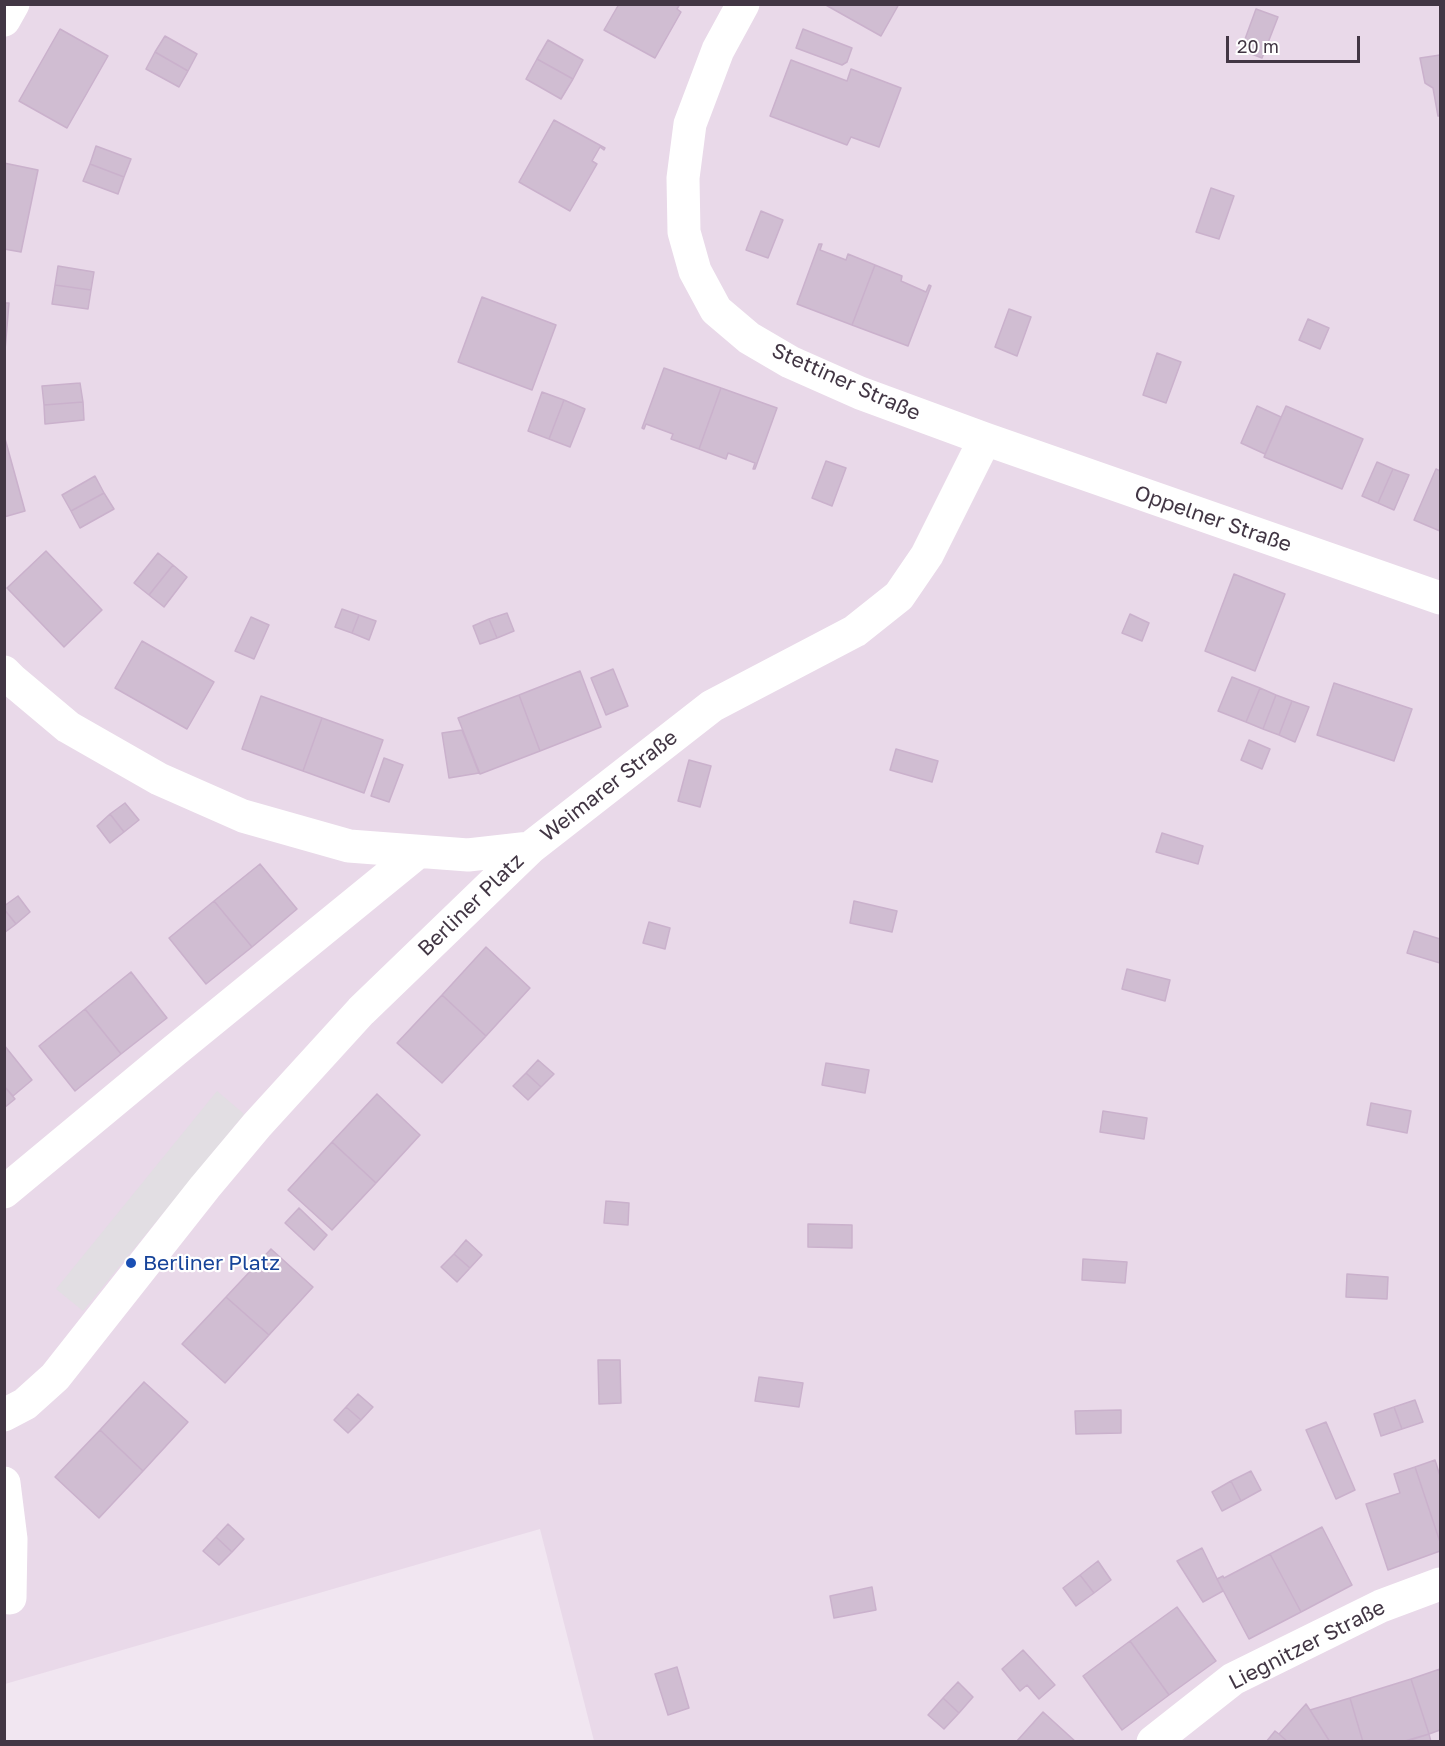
<!DOCTYPE html>
<meta charset="utf-8">
<style>
body{margin:0}
#map{position:relative;width:1445px;height:1746px;overflow:hidden;background:#f1e6f1;font-family:"Golos Text",sans-serif}
canvas{display:block}
.frame{position:absolute;inset:0;border:6px solid #423644;pointer-events:none}
.scale{position:absolute;left:1226px;top:36px;width:134px;height:27px;box-sizing:border-box;border:3px solid #423644;border-top:0;padding-left:8px;font-size:18px;line-height:21px;white-space:nowrap;color:#423644;-webkit-text-stroke:4px #fff;paint-order:stroke}
</style>
<div id="map">
<canvas width="1445" height="1746"></canvas>
<div class="frame"></div>
<div class="scale">20 m</div>
</div>
<script>
const g = document.querySelector('canvas').getContext('2d');
g.lineJoin = 'round';
function fill(path, color) {
  g.fillStyle = color;
  g.fill(path, 'evenodd');
}
function shape(rows) {
  const path = new Path2D();
  for (const r of rows) {
    path.moveTo(r[0], r[1]);
    for (let i = 2; i < r.length; i += 2) path.lineTo(r[i], r[i + 1]);
  }
  return path;
}
function strokePath(path, color, width, dash) {
  g.strokeStyle = color;
  g.lineWidth = width;
  g.lineCap = dash ? 'butt' : 'round';
  g.setLineDash(dash || []);
  g.stroke(path);
}
function write(font, color, halo, rows, align = 'center') {
  g.font = font + ' "Golos Text",sans-serif';
  g.lineWidth = 4.5;
  g.setLineDash([]);
  g.textBaseline = 'middle';
  g.strokeStyle = halo;
  g.fillStyle = color;
  for (const [text, x, y, turn = 0] of rows) {
    g.save();
    g.translate(x, y);
    g.rotate((+turn || 0) * Math.PI / 180);
    g.textAlign = isNaN(turn) ? turn : align;
    if (halo) g.strokeText(text, 0, 0);
    g.fillText(text, 0, 0);
    g.restore();
  }
}
const residential = shape([
 [5,5,1440,5,1440,1741,594,1741,540,1529,5,1684]
]);
const parking = shape([
 [217,1091,244,1114,83,1311,56,1289]
]);
const building = shape([
 [619,4,680,4,677,9,681,12,655,58,604,30,619,4],
 [824,4,899,4,881,36,824,4],
 [1256,9,1278,17,1262,58,1241,50,1256,9],
 [60,29,108,56,67,128,19,101,60,29],
 [803,29,852,48,847,62,842,65,796,48,803,29],
 [165,36,197,54,188,71,155,52,165,36],
 [548,40,583,60,573,79,537,59,548,40],
 [155,52,188,71,179,87,146,69,155,52],
 [1440,55,1440,116,1438,116,1433,88,1425,83,1420,58,1440,55],
 [537,59,573,79,561,99,526,79,537,59],
 [791,60,847,81,851,69,901,88,879,147,851,137,847,145,770,116,791,60],
 [554,120,605,148,604,150,600,147,592,161,597,164,570,211,519,182,554,120],
 [96,146,131,159,124,177,90,164,96,146],
 [4,163,38,170,21,252,4,249,4,163],
 [90,164,124,177,118,194,83,181,90,164],
 [1211,188,1234,196,1219,239,1196,232,1211,188],
 [761,211,783,220,768,258,746,250,761,211],
 [819,244,822,244,820,250,846,260,848,254,875,265,852,325,797,304,819,244],
 [875,265,902,276,901,281,926,292,929,285,931,286,908,346,852,325,875,265],
 [58,266,94,272,91,290,55,285,58,266],
 [55,285,91,290,88,309,52,304,55,285],
 [482,297,556,325,532,390,458,362,482,297],
 [4,303,9,303,4,362,4,303],
 [1009,309,1031,317,1017,356,995,347,1009,309],
 [1308,319,1329,328,1320,349,1299,340,1308,319],
 [1157,353,1181,362,1166,403,1143,395,1157,353],
 [664,368,721,388,699,449,671,439,673,434,646,424,644,429,642,428,664,368],
 [80,383,83,402,44,405,42,386,80,383],
 [721,388,777,408,755,469,753,469,755,463,728,453,726,459,699,449,721,388],
 [542,392,564,400,549,439,528,431,542,392],
 [564,400,585,409,570,447,549,439,564,400],
 [83,402,84,420,45,424,44,405,83,402],
 [1257,406,1281,417,1265,454,1241,443,1257,406],
 [1286,406,1363,439,1342,489,1264,457,1286,406],
 [4,435,25,511,4,517,4,435],
 [826,461,846,468,832,506,812,498,826,461],
 [1377,462,1393,469,1378,503,1362,496,1377,462],
 [1393,469,1409,475,1394,510,1378,503,1393,469],
 [1436,469,1440,471,1440,531,1414,520,1436,469],
 [95,476,104,493,71,511,62,495,95,476],
 [104,493,114,509,80,528,71,511,104,493],
 [46,551,102,610,64,647,7,588,46,551],
 [158,553,173,565,149,595,134,583,158,553],
 [173,565,187,577,164,607,149,595,173,565],
 [1234,574,1285,594,1255,671,1205,651,1234,574],
 [342,609,359,615,352,633,335,627,342,609],
 [507,613,514,631,497,638,489,619,507,613],
 [1130,614,1149,623,1142,641,1122,633,1130,614],
 [359,615,376,621,369,640,352,633,359,615],
 [251,617,269,625,254,659,235,651,251,617],
 [489,619,497,638,480,644,473,626,489,619],
 [142,641,214,682,187,729,115,688,142,641],
 [613,669,628,706,606,715,591,678,613,669],
 [580,671,601,727,540,751,519,695,580,671],
 [1232,677,1260,688,1246,722,1218,711,1232,677],
 [1334,683,1412,709,1394,761,1317,735,1334,683],
 [1260,688,1276,695,1263,729,1246,722,1260,688],
 [519,695,540,751,480,774,458,718,519,695],
 [1276,695,1292,701,1279,735,1263,729,1276,695],
 [261,696,322,718,303,771,242,749,261,696],
 [1292,701,1309,707,1295,742,1279,735,1292,701],
 [322,718,383,740,364,793,303,771,322,718],
 [462,730,479,773,449,778,442,733,462,730],
 [1249,740,1270,749,1262,769,1241,760,1249,740],
 [896,749,938,761,932,782,890,770,896,749],
 [384,758,403,765,389,802,371,796,384,758],
 [689,760,711,766,700,807,678,801,689,760],
 [125,803,139,820,124,832,110,814,125,803],
 [110,814,124,832,110,843,97,826,110,814],
 [1162,833,1203,846,1198,864,1156,852,1162,833],
 [260,864,297,909,252,947,214,901,260,864],
 [18,896,30,912,16,924,4,909,4,906,18,896],
 [214,901,252,947,206,984,169,938,214,901],
 [854,901,897,911,892,932,850,923,854,901],
 [4,909,16,924,4,933,4,909],
 [649,922,670,928,665,949,643,943,649,922],
 [1414,931,1440,939,1440,963,1407,953,1414,931],
 [486,947,530,988,486,1036,442,995,486,947],
 [1127,969,1170,980,1165,1001,1122,989,1127,969],
 [131,972,167,1018,121,1054,85,1009,131,972],
 [442,995,486,1036,442,1083,397,1043,442,995],
 [85,1009,121,1054,75,1091,39,1046,85,1009],
 [4,1045,32,1080,13,1096,4,1086,4,1045],
 [538,1060,554,1074,541,1087,526,1073,538,1060],
 [826,1063,869,1070,865,1093,822,1085,826,1063],
 [526,1073,541,1087,528,1100,513,1086,526,1073],
 [4,1086,15,1099,4,1108,4,1086],
 [377,1094,420,1135,376,1183,332,1142,377,1094],
 [1371,1103,1411,1111,1407,1133,1367,1125,1371,1103],
 [1103,1111,1147,1118,1144,1139,1100,1132,1103,1111],
 [332,1142,376,1183,332,1230,288,1190,332,1142],
 [606,1201,629,1203,628,1225,604,1223,606,1201],
 [299,1208,327,1235,314,1250,285,1223,299,1208],
 [808,1224,852,1225,852,1248,808,1247,808,1224],
 [466,1240,482,1255,470,1268,454,1254,466,1240],
 [271,1249,313,1287,269,1335,226,1297,271,1249],
 [454,1254,470,1268,457,1282,441,1267,454,1254],
 [1083,1259,1127,1262,1125,1283,1082,1280,1083,1259],
 [1347,1274,1388,1277,1387,1299,1346,1297,1347,1274],
 [226,1297,269,1335,225,1383,182,1344,226,1297],
 [598,1360,620,1360,621,1403,599,1404,598,1360],
 [759,1377,803,1383,799,1407,755,1401,759,1377],
 [144,1382,188,1422,143,1471,100,1430,144,1382],
 [358,1394,373,1407,361,1420,346,1407,358,1394],
 [1415,1400,1423,1422,1402,1429,1394,1407,1415,1400],
 [346,1407,361,1420,348,1433,334,1420,346,1407],
 [1394,1407,1402,1429,1381,1436,1374,1414,1394,1407],
 [1121,1410,1121,1433,1076,1434,1075,1411,1121,1410],
 [1326,1422,1355,1490,1336,1499,1306,1430,1326,1422],
 [100,1430,143,1471,99,1518,55,1477,100,1430],
 [1435,1460,1440,1476,1440,1542,1415,1467,1435,1460],
 [1415,1467,1440,1542,1440,1551,1388,1570,1366,1504,1400,1493,1394,1474,1415,1467],
 [1251,1471,1261,1490,1241,1501,1231,1481,1251,1471],
 [1231,1481,1241,1501,1222,1511,1212,1492,1231,1481],
 [228,1524,244,1539,232,1552,216,1537,228,1524],
 [1322,1527,1352,1585,1301,1612,1270,1554,1322,1527],
 [216,1537,232,1552,219,1565,203,1551,216,1537],
 [1202,1548,1223,1591,1203,1602,1177,1561,1202,1548],
 [1270,1554,1301,1612,1249,1639,1217,1579,1223,1576,1224,1578,1270,1554],
 [1098,1561,1111,1580,1094,1593,1080,1575,1098,1561],
 [1080,1575,1094,1593,1076,1606,1063,1588,1080,1575],
 [872,1587,876,1610,834,1618,830,1596,872,1587],
 [1177,1607,1216,1661,1169,1695,1130,1641,1177,1607],
 [1130,1641,1169,1695,1122,1730,1083,1676,1130,1641],
 [1023,1650,1055,1685,1039,1699,1027,1685,1020,1691,1002,1669,1023,1650],
 [677,1667,689,1708,668,1715,655,1674,677,1667],
 [1440,1669,1440,1730,1429,1734,1411,1679,1440,1669],
 [1411,1679,1429,1734,1404,1742,1363,1742,1350,1698,1411,1679],
 [958,1682,973,1697,959,1713,943,1698,958,1682],
 [943,1698,959,1713,944,1729,928,1715,943,1698],
 [1350,1698,1363,1742,1330,1742,1310,1710,1350,1698],
 [1306,1704,1310,1710,1330,1742,1288,1742,1279,1734,1306,1704],
 [1043,1712,1076,1742,1016,1742,1043,1712],
 [1275,1731,1279,1734,1288,1742,1266,1742,1275,1731],
 [1429,1734,1431,1742,1405,1742,1405,1741,1429,1734]
]);
const minor = shape([
 [743,4,718,50,690,124,683,178,684,232,695,271,716,310,749,338,790,362,860,393,985,439,1440,598],
 [4,20,13,4],
 [4,672,12,680,68,727,159,779,243,816,349,846,468,855,530,848],
 [4,1192,174,1051,418,852],
 [4,1415,25,1404,55,1377,205,1187,257,1125,361,1011,530,848,712,706,855,631,899,596,927,555,985,439],
 [4,1483,11,1539,10,1598],
 [1153,1742,1233,1679,1381,1606,1440,1584]
]);
const markers = [
 [131,1263,6,"#1a4fb4"]
];
const streetNames = [
 ["Stettiner Straße",846,382,24],
 ["Oppelner Straße",1213,519,19],
 ["Weimarer Straße",609,786,-38],
 ["Berliner Platz",471,905,-44],
 ["Liegnitzer Straße",1307,1645,-27]
];
const transitNames = [
 ["Berliner Platz",143,1263]
];
fill(residential, '#e9d9e9');
fill(parking, '#e2dee3');
fill(building, '#d0bdd2');
strokePath(building, '#cab1cc', 1.5);
strokePath(minor, '#fff', 33);
for (const [x, y, r, color] of markers) {
  const dot = new Path2D();
  dot.arc(x, y, r, 0, 2 * Math.PI);
  g.fillStyle = color;
  g.fill(dot);
  strokePath(dot, '#fff', 2);
}
write('21px', '#423644', '#fff', streetNames);
write('21px', '#164399', '#fff', transitNames, 'left');
</script>
